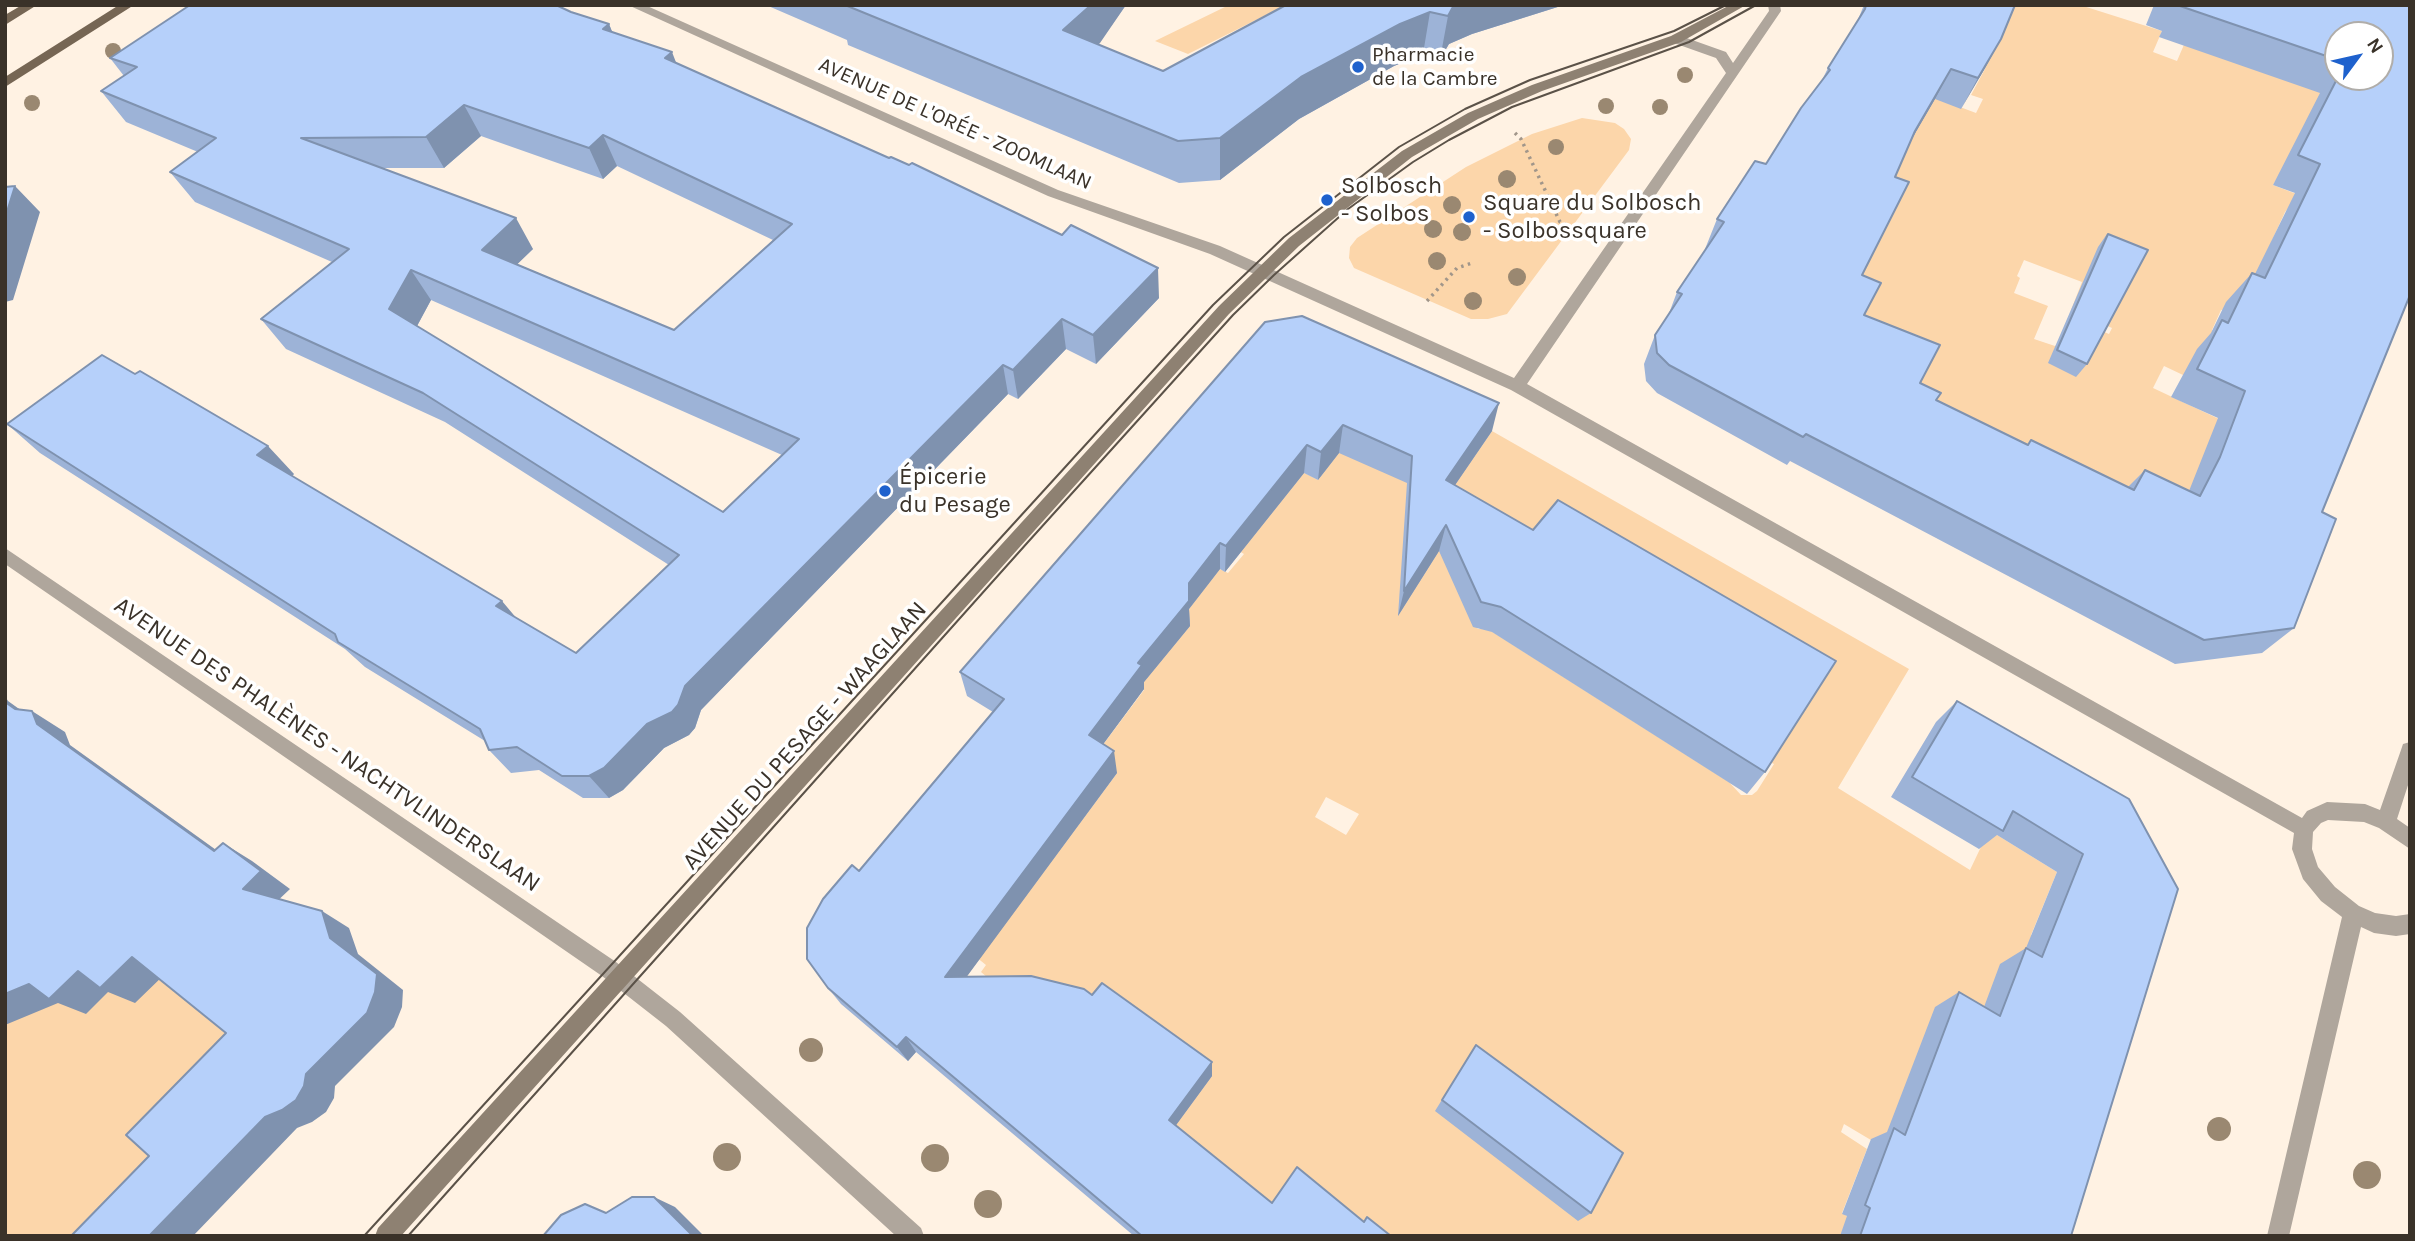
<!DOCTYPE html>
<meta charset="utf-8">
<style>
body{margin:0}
#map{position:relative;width:2415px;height:1241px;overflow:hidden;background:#fff2e3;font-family:Karla,sans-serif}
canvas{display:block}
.frame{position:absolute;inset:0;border:7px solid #3a3229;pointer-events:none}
.north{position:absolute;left:2324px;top:21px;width:70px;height:70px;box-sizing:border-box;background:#fff;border:2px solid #b0ada9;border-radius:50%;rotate:57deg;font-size:19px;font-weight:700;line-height:28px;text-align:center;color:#3a3229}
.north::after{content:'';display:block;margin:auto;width:24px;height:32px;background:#1e61cd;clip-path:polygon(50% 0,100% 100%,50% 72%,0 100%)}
</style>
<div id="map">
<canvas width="2415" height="1241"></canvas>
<div class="frame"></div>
<div class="north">N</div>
</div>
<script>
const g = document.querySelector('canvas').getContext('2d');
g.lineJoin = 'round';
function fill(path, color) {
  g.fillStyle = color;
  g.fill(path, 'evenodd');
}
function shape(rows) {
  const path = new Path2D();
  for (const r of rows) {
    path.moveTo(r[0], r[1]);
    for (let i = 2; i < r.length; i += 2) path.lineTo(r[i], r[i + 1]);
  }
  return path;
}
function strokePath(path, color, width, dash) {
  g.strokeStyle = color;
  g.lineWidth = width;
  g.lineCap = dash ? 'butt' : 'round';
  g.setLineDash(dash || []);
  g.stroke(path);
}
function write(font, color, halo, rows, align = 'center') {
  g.font = font + ' Karla,sans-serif';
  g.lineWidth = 7;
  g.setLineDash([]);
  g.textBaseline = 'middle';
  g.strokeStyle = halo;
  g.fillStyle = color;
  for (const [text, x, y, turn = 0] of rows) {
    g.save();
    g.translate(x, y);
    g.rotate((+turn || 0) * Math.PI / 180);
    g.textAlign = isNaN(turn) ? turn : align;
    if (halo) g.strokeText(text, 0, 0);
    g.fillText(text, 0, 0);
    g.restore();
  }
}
const green = shape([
 [1229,5,1286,5,1188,54,1155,41],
 [1996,5,2080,5,2162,31,2153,52,2177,61,2195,19,2380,35,2338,35,2338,77,2273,185,2299,195,2285,212,2241,308,2221,310,2212,330,2223,335,2236,400,2164,366,2153,388,2234,426,2204,526,1752,371,1846,304,1879,242,1845,230,1866,202,1920,92,1976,113,1983,99,1971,95,1985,69],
 [2024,260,2082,282,2071,310,2112,328,2109,334,2084,323,2055,346,2034,339,2048,306,2014,293,2020,278,2017,276],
 [1582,118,1615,123,1624,129,1631,139,1629,150,1507,314,1488,319,1471,319,1354,268,1349,258,1350,247,1357,238,1466,167,1532,134],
 [1492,431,1909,669,1838,788,1970,870,1989,830,2057,872,2031,935,2042,942,1881,1146,1844,1124,1841,1132,1867,1149,1842,1213,1879,1236,1374,1236,1267,1216,981,972,986,965,965,948,993,940,1117,773,1093,758,1144,690,1127,679,1189,609,1218,568,1228,573,1244,554,1239,551,1295,468,1318,480,1324,472,1305,435,1457,481],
 [1470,620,1768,761,1774,764,1757,791,1752,795,1741,795,1729,782,1488,629,1478,629],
 [1326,797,1359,814,1346,835,1315,817],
 [166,973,266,1030,118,1236,5,1236,5,1004,32,1012,47,1007,63,996]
]);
const path = shape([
 [1515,133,1521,139,1560,222,1581,232],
 [1427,301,1457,268,1472,263]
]);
const street = shape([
 [628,5,645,5,1058,190,1220,246,1514,378,1726,73,1716,58,1671,42,1671,36,1681,36,1726,52,1733,63,1769,11,1768,5,1780,5,1781,11,1527,384,2302,818,2307,811,2327,802,2365,804,2380,810,2401,750,2403,744,2410,742,2410,779,2397,819,2410,828,2410,849,2379,828,2364,822,2328,820,2321,823,2313,832,2312,849,2318,867,2335,887,2359,906,2375,913,2396,916,2410,914,2410,934,2396,936,2374,933,2361,927,2289,1236,2267,1236,2342,917,2321,901,2303,879,2292,849,2294,833,1511,390,1210,254,1048,196,628,5],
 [5,548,616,962,680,1012,921,1228,924,1236,896,1236,666,1026,602,976,5,564,5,548]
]);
const secondary = shape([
 [1730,5,1746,5,1681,42,1542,91,1478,119,1412,157,1299,246,1229,314,401,1236,375,1236,378,1228,1219,306,1289,238,1402,151,1468,113,1532,85,1671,36,1730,5]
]);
const primary = shape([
 [22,5,37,5,5,25,5,15,22,5],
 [119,5,134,5,5,87,5,77,119,5]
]);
const tram = shape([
 [364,1236,1213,305,1284,237,1399,147,1465,109,1530,80,1674,31,1726,5],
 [408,1236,1028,542,1233,315,1274,275,1348,209,1413,162,1449,140,1512,107,1689,42,1756,5]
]);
const trees = [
 [113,51,8],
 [1685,75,8],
 [32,103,8],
 [1606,106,8],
 [1660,107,8],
 [1556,147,8],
 [1507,179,9],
 [1452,205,9],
 [1433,229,9],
 [1462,232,9],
 [1437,261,9],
 [1517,277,9],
 [1473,301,9],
 [811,1050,12],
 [2219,1129,12],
 [727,1157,14],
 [935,1158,14],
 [2367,1175,14],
 [988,1204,14]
];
const wall = shape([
 [766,5,1126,5,1098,44,1163,71,1286,5,1564,5,1472,34,1449,44,1440,59,1423,54,1394,66,1299,119,1220,180,1179,183,848,45,847,40],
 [1864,5,2015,5,2001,39,1961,109,1935,99,1911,140,1895,177,1862,275,1864,315,1936,400,2028,445,2031,440,2128,487,2145,470,2189,491,2218,418,2171,397,2197,349,2211,333,2226,302,2252,273,2255,274,2295,193,2273,185,2320,93,2159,37,2162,31,2146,25,2154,5,2410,5,2322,512,2294,628,2262,653,2175,664,1790,461,1787,465,1657,393,1646,381,1644,364,1655,335,1668,316,1677,292,1706,249,1705,249,1717,219,1766,164,1822,80,1828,68,1857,22],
 [2338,35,2380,77,2338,77],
 [571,12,609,24,612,32,1159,298,1096,364,1066,349,1018,399,1008,394,701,710,695,728,689,735,664,748,623,790,609,798,583,798,539,770,511,773,489,750,485,741,365,667,345,649,40,453,7,424,294,474,292,476,515,618,576,653,669,565,445,422,286,349,261,319,332,262,195,202,170,172,198,152,126,122,101,91,124,76,110,58],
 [481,136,603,179,617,166,773,240,674,330,517,264,533,249,383,168,444,168],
 [431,300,782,455,723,512,417,326],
 [2107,234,2087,364,2076,377,2048,363,2098,247],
 [1265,322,1492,431,1455,485,1765,772,1747,794,1492,632,1473,627,1439,551,1398,616,1407,483,1339,453,1318,480,1304,473,1225,572,1220,569,1189,609,1190,626,1144,682,1144,689,1103,744,1117,773,966,977,1212,1076,1176,1125,1272,1203,1364,1222,1391,1236,1134,1236,916,1052,908,1061,841,1004,828,988,859,871,993,712,967,696,960,672],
 [1957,701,2129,799,2071,1236,1840,1236,1847,1216,1842,1214,1871,1139,1887,1132,1935,1007,1959,992,1984,1007,2000,964,2026,948,2057,872,1997,835,1979,849,1891,797,1936,722],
 [1476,1045,1591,1213,1578,1221,1435,1111]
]);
const shadedWall = shape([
 [1091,5,1126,5,1100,43,1067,72,1063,30],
 [1454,5,1564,5,1472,34,1449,44,1440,59,1448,16],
 [1430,12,1423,54,1394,66,1299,119,1220,180,1220,138,1301,77,1400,24],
 [609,24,622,56,603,29],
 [2001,39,1984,70,1961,109,1978,78],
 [672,52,684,83,665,58],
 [1951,69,1935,99,1899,161,1915,131],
 [464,105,481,136,444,168,426,137],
 [603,135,617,166,603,179,589,148],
 [15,186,40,212,13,300,5,302,5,218],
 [516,218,533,249,501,280,482,250],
 [1158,268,1159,298,1096,364,1093,335],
 [411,270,431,300,410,339,389,309],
 [1062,319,1066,349,1018,399,1013,370],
 [1003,365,1008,394,701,710,695,728,689,735,664,748,623,790,609,798,589,776,647,724],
 [1499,403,1492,431,1440,507,1446,480],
 [1343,425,1339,453,1318,480,1321,452],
 [1307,445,1304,473,1225,572,1226,546],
 [268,446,294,474,284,483,257,455],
 [1446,525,1439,551,1398,616,1404,591],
 [1220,543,1220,569,1189,609,1190,626,1144,682,1144,689,1093,758,1089,735,1138,663,1189,583],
 [502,601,523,626,496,606],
 [5,696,8,701,36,721,32,711,65,732,70,745,244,870,214,851,5,702],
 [1114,751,1117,773,954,994,945,977],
 [223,843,252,861,290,889,272,906,243,889],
 [322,911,349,928,358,954,403,990,402,1007,394,1027,335,1086,334,1098,326,1112,312,1122,297,1128,193,1236,149,1236,330,938],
 [132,957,166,973,135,1003,108,992,86,1014,58,1003,5,1025,5,994,29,984],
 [906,1037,916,1052,908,1061,897,1047],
 [1212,1062,1212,1076,1171,1132,1169,1120],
 [654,1197,675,1207,704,1236,693,1236]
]);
const building = shape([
 [190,5,556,5,571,12,609,24,603,29,672,52,665,58,889,158,891,157,909,165,912,163,1062,235,1071,225,1158,268,1093,335,1062,319,1013,370,1003,365,685,686,678,705,672,712,647,724,604,768,589,776,562,776,517,747,489,750,480,729,338,642,335,634,7,424,102,355,135,374,140,371,268,446,257,455,502,601,496,606,576,653,679,555,423,393,261,319,349,249,170,172,216,138,101,91,137,67,110,58,190,5],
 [464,105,589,148,603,135,792,224,674,330,482,250,516,218,301,138,426,137,464,105],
 [411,270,799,439,723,512,389,309,411,270],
 [845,5,1091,5,1063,30,1163,71,1286,5,1454,5,1448,16,1430,12,1400,24,1301,77,1220,138,1178,141,845,5],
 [1866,5,2015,5,2001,39,1978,78,1951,69,1915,131,1895,177,1909,182,1862,275,1881,283,1864,315,1940,345,1920,383,1941,393,1936,400,2028,445,2031,440,2134,490,2145,470,2200,496,2220,457,2245,391,2197,369,2222,320,2228,323,2252,273,2265,278,2320,164,2298,155,2338,77,2380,77,2380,35,2338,35,2338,60,2180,6,2180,5,2410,5,2410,295,2322,512,2336,519,2294,628,2204,640,1806,434,1803,437,1669,365,1657,353,1655,335,1682,294,1677,292,1724,222,1717,219,1755,161,1766,164,1801,108,1830,70,1828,68,1865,9,1866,5],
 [15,186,5,218,5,187,15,186],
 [2108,234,2148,250,2087,364,2057,350,2108,234],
 [1302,316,1499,403,1446,480,1533,530,1558,500,1836,661,1765,772,1501,607,1481,602,1446,525,1404,591,1412,456,1343,425,1321,452,1307,445,1226,546,1220,543,1189,583,1189,601,1138,663,1142,665,1089,735,1114,751,945,977,1031,976,1084,989,1092,995,1102,983,1212,1062,1169,1120,1272,1203,1297,1167,1364,1222,1367,1217,1391,1236,1142,1236,906,1037,897,1047,828,988,807,959,807,928,823,899,852,865,859,871,1004,699,960,672,1265,322,1302,316],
 [1957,701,2129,799,2178,889,2071,1236,1860,1236,1870,1208,1865,1205,1894,1128,1905,1135,1959,992,2000,1016,2026,948,2042,957,2083,854,2013,811,2003,831,1912,777,1957,701],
 [5,702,15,709,32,711,37,724,214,851,223,843,261,871,243,889,322,911,330,938,377,974,375,992,367,1013,306,1074,304,1086,296,1100,282,1110,265,1117,149,1236,71,1236,149,1156,126,1135,226,1033,132,957,100,988,78,971,49,999,29,984,5,994,5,702],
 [1476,1045,1623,1153,1591,1213,1442,1100,1476,1045],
 [632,1197,654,1197,693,1236,543,1236,561,1215,585,1204,606,1213,632,1197]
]);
const markers = [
 [1358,67,7,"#1e61cd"],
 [1327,200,7,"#1e61cd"],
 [1469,217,7,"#1e61cd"],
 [885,491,7,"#1e61cd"]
];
const farPoinames = [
 ["Pharmacie",1372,55],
 ["de la Cambre",1372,79]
];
const farStreetnames = [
 ["AVENUE DE L'ORÉE - ZOOMLAAN",955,124,24]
];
const poiNames = [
 ["Solbosch",1341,186],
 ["- Solbos",1341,214],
 ["Square du Solbosch",1483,203],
 ["- Solbossquare",1483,231],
 ["Épicerie",899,477],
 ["du Pesage",899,505]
];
const streetNames = [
 ["AVENUE DU PESAGE - WAAGLAAN",805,736,-48],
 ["AVENUE DES PHALÈNES - NACHTVLINDERSLAAN",327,745,34]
];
fill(green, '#fcd6aa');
strokePath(path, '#a1968a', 3.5, [2.5, 4.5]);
fill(street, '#afa69c');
fill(secondary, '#8e8172');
fill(primary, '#766654');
strokePath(tram, '#5b5248', 2);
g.fillStyle = '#9a8871';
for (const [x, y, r] of trees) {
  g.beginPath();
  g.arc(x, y, r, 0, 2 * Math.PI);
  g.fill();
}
fill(wall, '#9db3d7');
fill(shadedWall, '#7f92af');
fill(building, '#b6d0fa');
strokePath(building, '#7f92af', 2);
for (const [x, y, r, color] of markers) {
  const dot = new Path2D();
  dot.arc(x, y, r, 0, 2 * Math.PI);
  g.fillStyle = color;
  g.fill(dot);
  strokePath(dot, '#fff', 2.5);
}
write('21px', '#3a3229', '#fff', farPoinames, 'left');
write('21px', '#3a3229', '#fff', farStreetnames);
write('24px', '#3a3229', '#fff', poiNames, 'left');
write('24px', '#3a3229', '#fff', streetNames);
</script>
